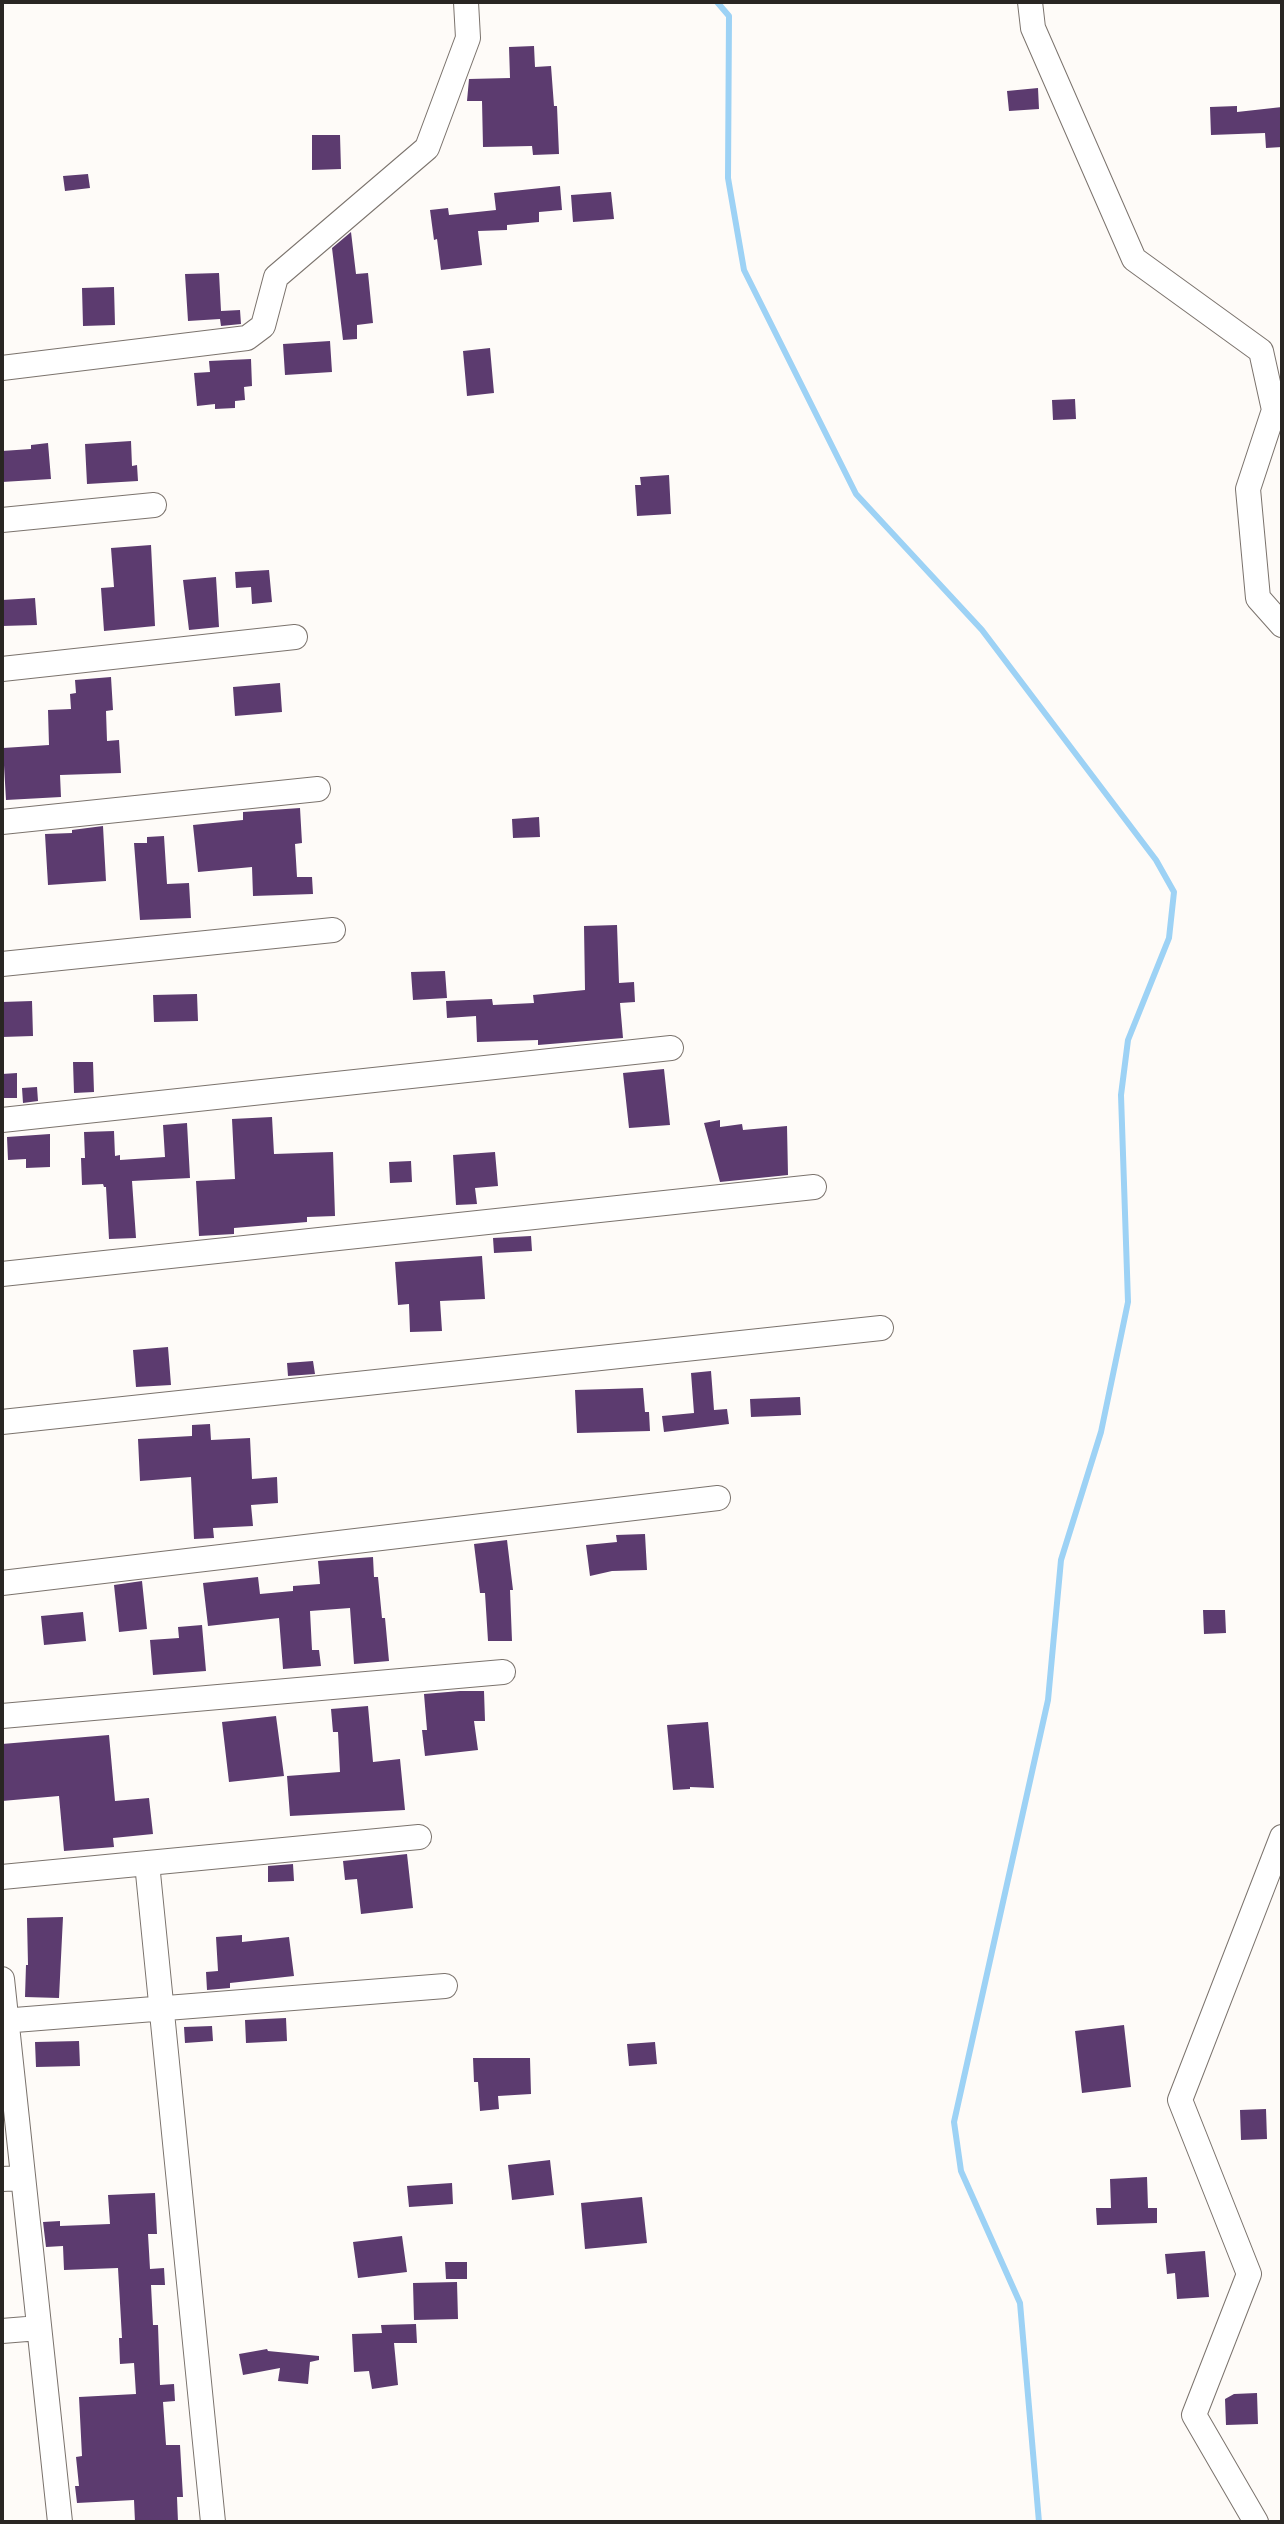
<!DOCTYPE html>
<style>
body{margin:0}
#map{position:relative;width:1284px;height:2524px;overflow:hidden;background:#fefbf8;font-family:Cabin,sans-serif}
canvas{display:block}
.frame{position:absolute;inset:0;border:4px solid #292623;pointer-events:none}
</style>
<div id="map">
<canvas width="1284" height="2524"></canvas>
<div class="frame"></div>
</div>
<script>
const g = document.querySelector('canvas').getContext('2d');
g.lineJoin = 'round';
function shape(rows) {
  const path = new Path2D();
  for (const r of rows) {
    path.moveTo(r[0], r[1]);
    for (let i = 2; i < r.length; i += 2) path.lineTo(r[i], r[i + 1]);
  }
  return path;
}
function strokePath(path, color, width, dash) {
  g.strokeStyle = color;
  g.lineWidth = width;
  g.lineCap = dash ? 'butt' : 'round';
  g.setLineDash(dash || []);
  g.stroke(path);
}
function fill(path, color) {
  g.fillStyle = color;
  g.fill(path, 'evenodd');
}
const stream = shape([
 [717,2,729,16,728,178,744,270,856,494,982,630,1156,860,1174,892,1169,938,1128,1040,1121,1095,1128,1302,1101,1432,1061,1560,1048,1700,954,2122,961,2171,1020,2303,1039,2522]
]);
const building = shape([
 [534,46,535,67,551,66,554,106,557,106,559,154,533,155,532,146,483,147,482,101,467,101,469,79,510,78,509,47],
 [1038,88,1039,109,1009,111,1007,91],
 [1237,106,1237,112,1282,107,1282,147,1266,148,1265,133,1211,135,1210,107],
 [312,135,340,135,341,169,312,170],
 [88,174,90,188,65,191,63,176],
 [560,186,562,210,539,212,539,222,507,225,507,230,478,231,482,265,441,270,437,239,434,240,430,210,448,208,449,215,496,210,494,193],
 [611,192,614,219,573,222,571,195],
 [351,232,356,274,368,273,373,323,357,325,357,339,343,340,332,248],
 [219,273,221,311,240,310,241,324,221,326,220,319,188,321,185,274],
 [114,287,115,325,83,326,82,288],
 [330,341,332,372,285,375,283,344],
 [490,348,494,393,467,396,463,351],
 [251,359,252,386,244,387,245,400,235,401,235,408,215,409,215,404,197,406,194,373,210,372,209,361],
 [1075,399,1076,419,1053,420,1052,400],
 [131,441,132,466,137,465,138,481,87,484,85,444],
 [48,443,51,479,2,482,2,451,31,449,31,445],
 [669,475,671,514,637,516,635,485,641,485,640,477],
 [151,545,155,626,104,631,101,588,114,587,111,548],
 [269,570,272,602,252,604,251,587,236,588,235,572],
 [216,577,219,627,189,630,183,580],
 [35,598,37,625,2,626,2,600],
 [111,677,113,710,106,711,107,741,119,740,121,773,60,775,61,797,6,800,3,748,49,745,48,710,71,709,70,694,76,693,75,680],
 [280,683,282,712,235,716,233,687],
 [300,808,302,843,295,844,297,877,312,877,313,894,253,896,252,867,198,872,193,825,243,820,243,812],
 [539,817,540,837,513,838,512,819],
 [103,826,106,881,48,885,45,834,72,833,72,830],
 [164,836,167,884,189,883,191,918,140,920,134,843,147,843,147,837],
 [617,925,619,983,634,982,635,1002,620,1003,623,1038,538,1045,538,1040,477,1042,476,1016,447,1018,446,1001,492,999,493,1005,534,1003,533,995,585,990,584,926],
 [445,971,447,998,413,1000,411,972],
 [197,994,198,1021,154,1022,153,995],
 [32,1001,33,1036,2,1037,2,1002],
 [73,1062,93,1062,94,1092,74,1093],
 [664,1069,670,1125,629,1128,623,1073],
 [17,1073,17,1098,2,1098,2,1074],
 [37,1087,38,1101,23,1103,22,1088],
 [272,1117,274,1154,333,1152,335,1216,307,1217,307,1222,234,1228,234,1234,199,1236,196,1181,235,1179,232,1119],
 [720,1120,720,1127,742,1124,743,1130,787,1126,788,1175,720,1182,704,1123],
 [187,1123,190,1178,132,1181,136,1238,109,1239,106,1187,104,1187,103,1184,82,1185,81,1158,85,1158,84,1132,114,1131,115,1156,120,1155,120,1160,165,1157,163,1125],
 [50,1134,50,1167,26,1168,26,1159,8,1160,7,1137],
 [495,1152,498,1186,475,1188,477,1204,456,1205,453,1155],
 [411,1161,412,1182,390,1183,389,1162],
 [531,1236,532,1251,494,1253,493,1238],
 [482,1256,485,1299,440,1301,442,1331,410,1332,409,1304,398,1305,395,1262],
 [168,1347,171,1385,136,1387,133,1350],
 [313,1361,315,1374,288,1376,287,1363],
 [711,1371,714,1410,727,1409,729,1424,664,1432,662,1416,694,1413,691,1373],
 [643,1388,645,1412,649,1412,650,1431,577,1433,575,1390],
 [800,1397,801,1415,751,1417,750,1399],
 [210,1424,211,1440,250,1438,252,1479,277,1477,278,1503,251,1505,253,1526,213,1528,214,1538,194,1539,191,1477,140,1481,138,1439,192,1436,192,1425],
 [645,1534,647,1570,612,1571,590,1576,586,1545,617,1542,616,1535],
 [507,1540,513,1590,510,1590,512,1641,488,1641,485,1593,480,1593,474,1544],
 [373,1557,374,1577,378,1577,382,1618,385,1618,389,1661,354,1664,350,1608,310,1611,312,1650,319,1650,321,1666,283,1669,279,1618,208,1626,203,1583,258,1577,260,1594,293,1591,293,1586,320,1584,318,1561],
 [142,1581,147,1629,119,1632,114,1585],
 [1203,1610,1225,1610,1226,1633,1204,1634],
 [83,1612,86,1641,44,1645,41,1616],
 [202,1625,206,1671,153,1675,150,1640,179,1638,178,1627],
 [460,1691,484,1691,485,1721,474,1721,478,1750,425,1756,422,1730,427,1730,424,1694],
 [368,1706,373,1762,400,1759,405,1810,290,1816,287,1776,340,1772,338,1732,333,1732,331,1709],
 [276,1716,284,1776,229,1782,222,1722],
 [708,1722,714,1788,690,1787,690,1789,673,1790,667,1725],
 [109,1735,115,1801,149,1798,153,1834,113,1838,114,1847,64,1851,59,1796,2,1801,2,1744],
 [407,1854,413,1908,361,1914,357,1879,345,1880,343,1861],
 [293,1864,294,1881,268,1882,268,1866],
 [63,1917,59,1998,25,1997,26,1965,28,1965,27,1918],
 [242,1935,242,1942,289,1937,294,1976,230,1983,230,1988,207,1990,206,1972,218,1971,216,1937],
 [286,2018,287,2041,246,2043,245,2020],
 [1124,2025,1131,2087,1082,2093,1075,2031],
 [212,2026,213,2041,185,2043,184,2027],
 [79,2041,80,2066,36,2067,35,2042],
 [655,2042,657,2064,629,2066,627,2044],
 [473,2058,530,2058,531,2094,498,2096,499,2109,480,2111,478,2082,474,2082],
 [1266,2109,1267,2139,1241,2140,1240,2110],
 [550,2160,554,2195,512,2200,508,2165],
 [1147,2177,1148,2208,1157,2208,1157,2223,1097,2225,1096,2208,1111,2208,1110,2179],
 [452,2183,453,2204,409,2207,407,2186],
 [155,2193,157,2234,148,2234,150,2269,164,2268,165,2285,151,2285,153,2325,158,2325,160,2385,174,2384,175,2401,163,2402,166,2445,180,2445,183,2497,177,2497,178,2522,135,2522,134,2500,77,2503,75,2486,79,2486,76,2457,82,2456,79,2397,136,2394,134,2363,120,2364,119,2338,122,2338,118,2268,64,2270,63,2246,46,2247,43,2222,60,2221,60,2226,110,2224,108,2195],
 [642,2197,647,2243,585,2249,581,2203],
 [402,2236,407,2272,358,2278,353,2242],
 [1205,2251,1209,2297,1177,2299,1175,2273,1167,2274,1165,2254],
 [445,2262,467,2262,467,2279,446,2279],
 [457,2282,458,2319,414,2320,413,2283],
 [416,2324,417,2343,394,2343,398,2385,372,2389,369,2371,354,2372,352,2334,382,2333,381,2325],
 [267,2349,268,2351,319,2356,319,2360,310,2362,308,2384,278,2381,280,2368,243,2375,239,2354],
 [1257,2393,1258,2424,1226,2425,1225,2399,1234,2394]
]);
const minor = shape([
 [1030,2,1033,28,1134,259,1261,351,1274,410,1248,489,1258,598,1282,625],
 [2,368,247,338,263,326,276,277,427,148,468,38,466,2],
 [2,520,154,505],
 [2,669,295,637],
 [2,822,318,789],
 [2,964,333,930],
 [2,1120,671,1048],
 [2,1274,814,1187],
 [2,1422,881,1328],
 [2,1583,718,1498],
 [2,1716,503,1672],
 [147,1863,213,2522],
 [2,1877,419,1837],
 [2,1979,60,2522],
 [2,2021,445,1986],
 [2,2179,23,2178],
 [2,2331,39,2328],
 [1256,2522,1194,2415,1249,2274,1180,2100,1282,1837]
]);
strokePath(stream, '#9dd2f5', 6);
fill(building, '#5c3b6f');
strokePath(minor, '#7b736d', 26);
strokePath(minor, '#fff', 24);
</script>
